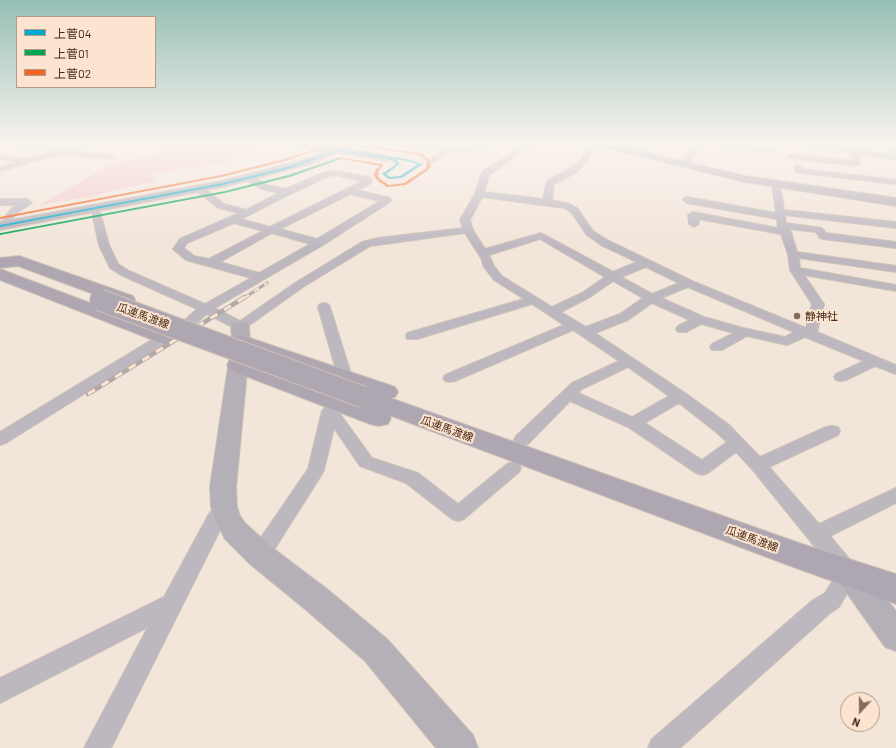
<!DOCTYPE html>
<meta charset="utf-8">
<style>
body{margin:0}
#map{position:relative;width:896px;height:748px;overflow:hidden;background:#f2e5da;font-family:Barlow,"Noto Sans JP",sans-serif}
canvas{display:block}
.legend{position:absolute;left:16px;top:16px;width:140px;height:72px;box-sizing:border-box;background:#fde4d0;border:1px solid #b39b86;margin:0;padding:5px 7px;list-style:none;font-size:12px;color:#442d18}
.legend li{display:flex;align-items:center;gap:8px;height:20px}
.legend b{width:20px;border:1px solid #b39b86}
.north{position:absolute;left:840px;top:692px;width:40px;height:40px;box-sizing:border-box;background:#fde4d0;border:1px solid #b39b86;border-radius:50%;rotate:201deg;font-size:11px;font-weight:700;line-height:16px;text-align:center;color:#442d18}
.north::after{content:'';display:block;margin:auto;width:14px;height:18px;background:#816d5c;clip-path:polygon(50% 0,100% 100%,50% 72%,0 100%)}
</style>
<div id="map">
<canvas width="896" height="748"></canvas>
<ul class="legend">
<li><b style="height:5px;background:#00a9ce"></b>上菅04</li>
<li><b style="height:5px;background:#00a651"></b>上菅01</li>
<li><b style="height:5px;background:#f26522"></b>上菅02</li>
</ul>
<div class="north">N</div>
</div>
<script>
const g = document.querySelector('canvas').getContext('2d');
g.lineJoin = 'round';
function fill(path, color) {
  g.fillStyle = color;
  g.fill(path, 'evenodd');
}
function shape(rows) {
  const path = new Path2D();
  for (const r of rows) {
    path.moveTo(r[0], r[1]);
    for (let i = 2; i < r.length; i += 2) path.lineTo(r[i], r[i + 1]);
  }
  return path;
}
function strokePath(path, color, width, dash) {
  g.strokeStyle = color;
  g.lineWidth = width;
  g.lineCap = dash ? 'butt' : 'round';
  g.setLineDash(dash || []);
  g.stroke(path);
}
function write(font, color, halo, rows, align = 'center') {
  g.font = font + ' Barlow,"Noto Sans JP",sans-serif';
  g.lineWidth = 4;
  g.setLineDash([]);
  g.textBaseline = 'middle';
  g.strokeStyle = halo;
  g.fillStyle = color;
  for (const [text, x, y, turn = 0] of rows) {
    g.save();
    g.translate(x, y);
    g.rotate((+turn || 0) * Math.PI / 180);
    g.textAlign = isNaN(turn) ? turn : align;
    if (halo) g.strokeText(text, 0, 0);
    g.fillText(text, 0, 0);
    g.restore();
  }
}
const green = shape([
 [175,144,268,144,261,148,238,156,229,162,150,174,155,181,87,197,40,205,111,164,154,154]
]);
const street = shape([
 [13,144,28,144,62,149,83,144,92,144,91,145,71,151,111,155,115,157,111,159,67,155,64,153,0,171,0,167,18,162,0,159,0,155,26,159,54,151,16,146,13,144],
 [404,144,421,144,465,149,480,144,488,144,466,153,452,151,434,162,431,162,431,158,444,150,407,146,404,144],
 [526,144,533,144,489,175,484,192,543,199,547,181,571,168,581,159,589,144,595,144,588,160,577,172,554,184,552,200,570,204,577,208,593,231,609,241,692,281,806,328,812,304,790,270,788,254,781,234,698,219,699,224,694,227,689,224,688,215,693,212,778,228,777,219,687,203,683,200,684,198,687,197,776,213,772,184,776,182,780,184,784,210,896,222,896,228,785,215,786,223,822,228,826,233,896,242,896,248,823,239,820,238,816,232,788,229,791,232,797,252,896,266,896,272,799,258,800,268,896,285,896,291,804,275,824,304,817,332,896,365,896,374,875,366,846,380,841,381,836,380,834,377,836,374,864,361,805,337,787,345,747,336,722,350,712,350,710,347,712,344,734,333,701,324,686,332,678,332,676,329,678,326,690,320,652,303,628,320,595,333,685,393,728,424,760,457,826,427,832,426,838,427,840,431,838,435,769,467,819,524,896,488,896,503,830,536,856,567,859,573,839,607,829,614,680,748,648,748,652,739,813,600,825,593,837,574,752,469,736,452,708,473,702,475,696,473,628,427,570,401,528,444,522,446,516,444,514,440,516,436,572,383,619,361,573,330,455,381,450,382,445,381,443,378,445,375,564,325,532,304,417,339,407,339,406,336,407,333,524,299,494,280,484,267,481,258,465,233,370,246,303,287,244,329,236,329,207,314,194,325,6,443,0,445,0,432,186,319,197,309,121,275,110,268,99,245,91,208,92,206,95,205,99,208,109,245,118,264,129,271,205,304,251,278,186,260,173,249,180,239,239,213,218,208,197,191,196,189,197,187,203,187,224,204,246,210,279,193,262,189,246,180,246,176,252,176,268,185,286,189,324,172,335,171,370,177,372,181,371,183,357,190,390,198,391,200,390,202,323,245,215,308,240,321,295,283,362,242,378,238,463,228,460,220,475,194,482,172,526,144],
 [335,175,363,181,270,227,241,219,290,194,329,176,335,175],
 [350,194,380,201,317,239,280,229,350,194],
 [482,197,564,208,571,212,587,235,601,245,637,262,613,272,541,233,485,249,473,230,470,220,482,197],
 [234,223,263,231,209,259,194,256,184,248,187,243,234,223],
 [272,233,310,244,259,273,220,262,272,233],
 [540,239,605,277,582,293,552,307,502,276,494,266,489,255,540,239],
 [646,267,679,283,652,294,621,277,646,267],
 [613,281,643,298,620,314,586,327,561,312,590,297,613,281],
 [688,287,794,332,785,337,743,328,704,317,661,298,688,287],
 [628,367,669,396,632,417,578,393,582,389,628,367],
 [679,403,716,432,727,442,702,460,645,423,679,403],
 [630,144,637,144,627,151,623,151,623,149,630,144],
 [693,144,699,144,687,166,681,166,680,164,693,144],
 [718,144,734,144,768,148,772,150,768,152,721,146,718,144],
 [808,144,821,144,893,155,886,144,892,144,896,149,896,160,859,154,860,164,856,166,789,158,788,156,792,154,852,161,852,153,811,146,808,144],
 [795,166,801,166,802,169,896,180,896,184,799,173,795,171,795,166],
 [0,199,27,199,32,203,18,212,6,227,3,228,0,227,0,223,12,208,18,205,0,205,0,199],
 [324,303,328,304,330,307,352,377,350,380,345,381,340,380,338,377,318,307,320,304,324,303],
 [330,406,335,407,372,458,418,473,458,504,507,464,513,462,519,464,521,468,519,472,464,519,458,521,452,519,406,483,360,466,334,428,324,470,322,474,267,561,260,563,253,561,250,555,253,549,308,469,322,411,325,407,330,406],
 [224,500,230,502,233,507,223,524,111,748,84,748,148,627,0,703,0,678,164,597,209,514,218,502,224,500]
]);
const secondary = shape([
 [293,144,315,144,337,147,346,144,359,144,357,146,350,149,387,155,392,158,387,161,338,153,310,164,223,187,0,230,0,222,222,181,302,160,325,151,298,147,293,144],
 [596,144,612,144,745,176,896,198,896,206,745,182,598,146,596,144],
 [240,321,246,322,249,326,250,341,236,487,237,507,240,516,245,523,270,546,327,589,387,639,473,735,478,748,436,748,365,661,305,609,250,564,225,539,215,519,211,507,210,487,232,341,231,326,234,322,240,321],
 [849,560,859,564,896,611,896,651,885,647,839,582,835,573,839,564,849,560]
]);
const primary = shape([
 [19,256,133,296,135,300,133,304,126,306,18,266,0,268,0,258,19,256],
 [0,269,172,334,175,338,172,342,165,344,158,342,0,280,0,269],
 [241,335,395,387,398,392,395,397,390,398,799,543,896,574,896,604,788,565,389,415,391,418,388,424,379,426,370,424,230,370,227,365,230,360,238,358,353,400,351,397,355,392,360,390,234,345,231,341,234,337,241,335]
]);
const railFar1 = shape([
 [244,298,267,283]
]);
const rail = shape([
 [88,394,245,297]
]);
const primaryBridge = shape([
 [100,300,363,397]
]);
const bus1 = shape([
 [339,149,407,159,423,164,402,178,389,179,382,174,396,164,395,162,386,159,339,151,288,169,223,185,0,227,0,225,223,183,286,167,339,149],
 [393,159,407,161,418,164,400,176,390,177,386,174,400,164,397,160,393,159]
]);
const bus2 = shape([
 [341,157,344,158,290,177,225,193,0,235,0,233,1,233,225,191,288,175,341,157]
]);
const bus3 = shape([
 [331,144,334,144,286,161,221,177,0,219,0,217,221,175,284,159,331,144],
 [350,144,421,153,429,159,431,166,427,171,406,185,387,187,378,181,374,176,375,170,380,166,336,158,338,157,383,164,383,166,379,170,378,176,380,179,389,185,404,183,425,169,427,166,426,160,419,155,351,145,350,144]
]);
const markers = [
 [797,316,4,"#816d5c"]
];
const streetNames = [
 ["瓜連馬渡線",143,316,20],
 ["瓜連馬渡線",447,429,20],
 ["瓜連馬渡線",752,539,20]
];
const poiNames = [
 ["静神社",805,316]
];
fill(green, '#f6cace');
strokePath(street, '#cec1b6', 2);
strokePath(secondary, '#cec1b6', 2);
strokePath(primary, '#cec1b6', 2);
fill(street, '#bdb8c0');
fill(secondary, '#b5afb7');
fill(primary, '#aea7b1');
strokePath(railFar1, '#b2aaaa', 3);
strokePath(rail, '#b2aaaa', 4.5);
strokePath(railFar1, '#fde4d0', 2, [6]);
strokePath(rail, '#fde4d0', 3, [8]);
strokePath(primaryBridge, '#cec1b6', 23, []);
strokePath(primaryBridge, '#aea7b1', 21);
fill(bus1, '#00a9ce');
fill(bus2, '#00a651');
fill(bus3, '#f26522');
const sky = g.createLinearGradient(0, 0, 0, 248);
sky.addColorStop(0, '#96bfb5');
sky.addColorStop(0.58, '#f9f3ee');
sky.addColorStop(1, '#f9f3ee00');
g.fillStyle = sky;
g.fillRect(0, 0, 896, 248);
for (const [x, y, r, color] of markers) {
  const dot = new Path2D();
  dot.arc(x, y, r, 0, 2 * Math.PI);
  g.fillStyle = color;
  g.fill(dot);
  strokePath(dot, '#fde4d0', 1.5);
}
write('11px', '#442d18', '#fde4d0', streetNames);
write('11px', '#442d18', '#fde4d0', poiNames, 'left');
</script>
